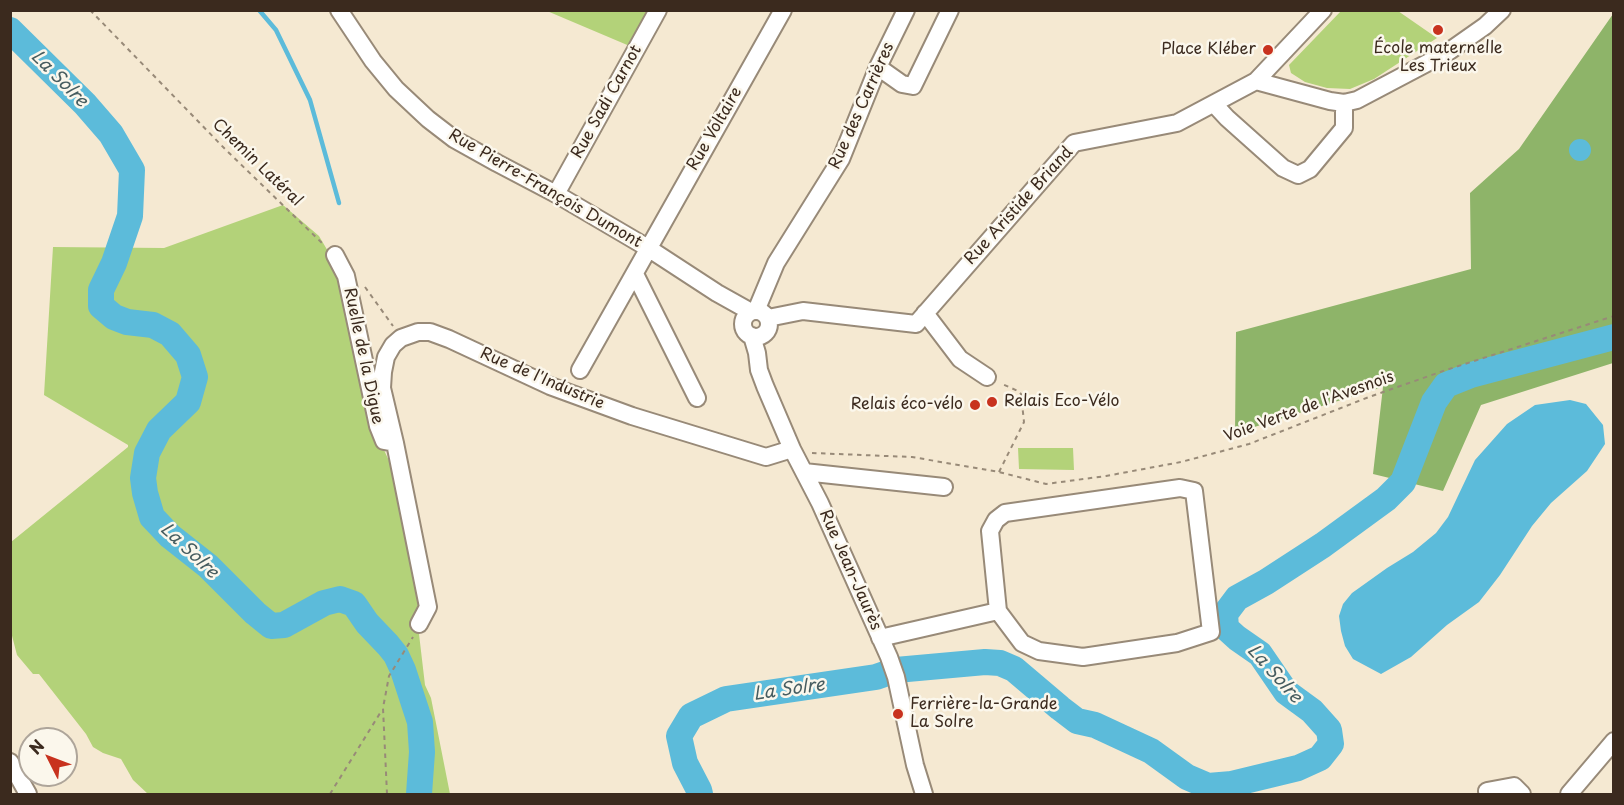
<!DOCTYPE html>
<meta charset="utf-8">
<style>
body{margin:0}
#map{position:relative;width:1624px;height:805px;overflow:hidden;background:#f5e9d2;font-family:"Playpen Sans",sans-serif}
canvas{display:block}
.frame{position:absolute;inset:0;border:12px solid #3b2a1e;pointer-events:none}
.north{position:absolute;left:18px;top:727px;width:60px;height:60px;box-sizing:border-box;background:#fbf7ec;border:2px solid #aea59a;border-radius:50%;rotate:312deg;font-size:16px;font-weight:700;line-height:24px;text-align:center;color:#3b2a1e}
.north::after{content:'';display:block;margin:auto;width:21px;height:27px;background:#c8321e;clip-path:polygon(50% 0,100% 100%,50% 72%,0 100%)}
</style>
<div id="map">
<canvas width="1624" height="805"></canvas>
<div class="frame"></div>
<div class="north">N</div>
</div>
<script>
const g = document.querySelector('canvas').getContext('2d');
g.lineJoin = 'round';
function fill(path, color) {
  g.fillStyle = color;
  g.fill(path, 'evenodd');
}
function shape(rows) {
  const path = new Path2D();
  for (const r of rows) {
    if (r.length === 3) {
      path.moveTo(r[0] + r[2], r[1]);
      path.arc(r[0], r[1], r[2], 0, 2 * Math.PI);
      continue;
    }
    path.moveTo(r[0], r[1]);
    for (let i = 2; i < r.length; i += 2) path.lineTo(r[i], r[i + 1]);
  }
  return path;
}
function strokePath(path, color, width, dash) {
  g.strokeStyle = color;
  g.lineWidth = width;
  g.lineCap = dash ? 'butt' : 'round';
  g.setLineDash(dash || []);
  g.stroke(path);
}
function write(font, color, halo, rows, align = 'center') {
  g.font = font + ' "Playpen Sans",sans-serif';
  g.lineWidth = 5;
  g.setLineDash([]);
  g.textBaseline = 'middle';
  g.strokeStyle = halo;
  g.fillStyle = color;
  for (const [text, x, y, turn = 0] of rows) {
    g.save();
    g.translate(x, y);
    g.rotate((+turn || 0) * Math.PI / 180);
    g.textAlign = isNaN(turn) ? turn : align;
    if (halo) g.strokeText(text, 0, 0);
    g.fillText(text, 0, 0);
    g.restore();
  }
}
const green = shape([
 [547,11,652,11,632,47],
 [1341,11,1398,11,1437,38,1374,79,1350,89,1327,88,1305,82,1291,73,1289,65],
 [283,205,319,236,342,275,384,450,390,463,412,541,423,617,419,634,425,685,431,698,450,794,148,794,133,780,121,759,103,753,93,747,86,734,39,674,33,674,17,655,10,628,11,542,128,447,128,445,44,395,53,247,164,248],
 [1018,448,1073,448,1074,470,1019,469]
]);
const forest = shape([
 [1613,14,1613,363,1481,405,1443,491,1373,474,1383,387,1235,433,1236,332,1471,269,1470,193,1519,149]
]);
const water = shape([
 [1580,150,11],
 [1570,400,1586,404,1603,425,1605,444,1587,471,1551,503,1532,526,1500,575,1479,602,1447,625,1411,657,1381,674,1353,659,1345,646,1341,631,1339,616,1343,604,1352,593,1387,568,1413,552,1436,533,1448,517,1475,460,1507,424,1535,405]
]);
const stream = shape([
 [259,10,276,30,310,100,339,203]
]);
const river = shape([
 [10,30,85,104,111,134,132,170,130,216,114,263,101,290,101,306,114,317,127,322,153,325,170,334,188,355,195,377,188,402,159,430,147,453,143,478,145,493,152,517,170,536,208,566,255,613,271,626,284,625,324,603,340,599,354,604,367,623,388,645,396,655,403,670,420,722,422,752,419,794],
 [700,794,699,790,685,763,679,736,691,716,726,699,876,677,896,670,985,662,1000,663,1014,669,1060,708,1077,721,1095,725,1151,751,1187,777,1208,786,1232,784,1298,768,1320,758,1331,744,1329,730,1312,711,1286,692,1260,654,1237,638,1226,628,1225,614,1237,598,1266,582,1323,545,1386,499,1403,482,1434,402,1446,385,1471,375,1614,337]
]);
const path = shape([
 [90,10,225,149,323,244],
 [365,287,393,326],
 [812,453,912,457,999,472,1046,484,1106,476,1181,462,1249,444,1369,397,1446,370,1614,316],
 [999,472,1024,422,1021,394,1018,391,1000,383],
 [330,794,382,710],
 [387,794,383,708,389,676,413,637]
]);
const minor = shape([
 [339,10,373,61,396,89,428,119,454,139,497,163,556,194,648,248,717,293,751,312],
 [878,67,902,84,913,86,950,10],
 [1256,81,1323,10],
 [1214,104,1227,118,1283,168,1298,175,1310,169,1344,128,1344,103],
 [556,194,658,10],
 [335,255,346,276,378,426,384,441,395,443],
 [635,274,697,398],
 [756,311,776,263,841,159,878,67,906,10],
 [756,324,13],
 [925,313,960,359,987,377],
 [768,318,803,311,916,324,1074,143,1177,123,1256,81,1330,101,1344,103,1357,100,1448,52,1485,26,1502,10],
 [752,336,757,353,759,370,765,386,792,449,820,503,889,657,896,677,915,765,924,794],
 [580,370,783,10],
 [804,472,944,487],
 [1180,488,1194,491,1211,632,1177,643,1083,657,1039,651,1022,643,998,611,990,531,996,520,1005,513,1180,488],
 [419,624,428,607,395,443,382,388,383,372,386,357,393,345,401,338,418,332,430,332,449,339,550,386,632,416,766,457,792,449],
 [880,638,998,611],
 [10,762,28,794],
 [1487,791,1514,786,1522,794],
 [1569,794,1614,741]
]);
const markers = [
 [1438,30,6,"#c8321e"],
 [1268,50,6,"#c8321e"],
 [992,402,6,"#c8321e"],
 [975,405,6,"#c8321e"],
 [898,714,6,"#c8321e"]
];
const poiNames = [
 ["École maternelle",1438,49,"center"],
 ["Les Trieux",1438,67,"center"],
 ["Place Kléber",1256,50],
 ["Relais Eco-Vélo",1004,402,"left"],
 ["Relais éco-vélo",963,405],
 ["Ferrière-la-Grande",910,705,"left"],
 ["La Solre",910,723,"left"]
];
const streetNames = [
 ["Rue Sadi Carnot",607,102,-61],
 ["Rue des Carrières",862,106,-66],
 ["Rue Voltaire",715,129,-60],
 ["Chemin Latéral",257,163,44],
 ["Rue Pierre-François Dumont",545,189,30],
 ["Rue Aristide Briand",1019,206,-48],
 ["Ruelle de la Digue",363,356,78],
 ["Rue de l'Industrie",542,379,23],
 ["Voie Verte de l'Avesnois",1309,407,-20],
 ["Rue Jean-Jaurès",850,570,66]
];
const waterNames = [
 ["La Solre",59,79,45],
 ["La Solre",189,551,43],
 ["La Solre",1274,674,48],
 ["La Solre",789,690,-8]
];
fill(green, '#b3d279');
fill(forest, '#8eb469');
fill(water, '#5cbbda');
strokePath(stream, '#5cbbda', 4.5);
strokePath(river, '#5cbbda', 26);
strokePath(minor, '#988a78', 20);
strokePath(path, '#988a78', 2, [4.5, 4.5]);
strokePath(minor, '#fff', 16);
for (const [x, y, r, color] of markers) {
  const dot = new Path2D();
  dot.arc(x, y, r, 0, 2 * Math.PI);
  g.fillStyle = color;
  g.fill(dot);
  strokePath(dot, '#fbf7ec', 2);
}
write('16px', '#3b2a1e', '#fbf7ec', poiNames, 'right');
write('16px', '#3b2a1e', '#fbf7ec', streetNames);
write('italic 18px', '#475d60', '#fbf7ec', waterNames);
</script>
